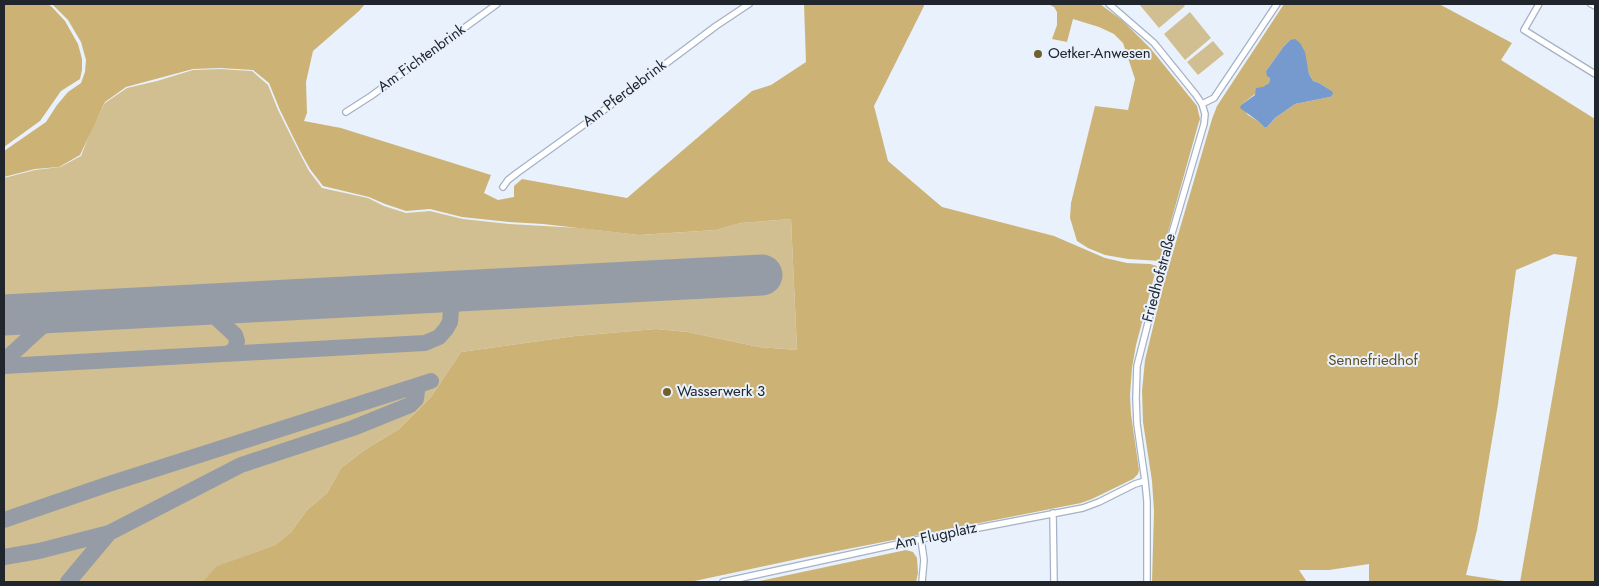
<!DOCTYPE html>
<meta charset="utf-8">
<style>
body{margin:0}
#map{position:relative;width:1599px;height:586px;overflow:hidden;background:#e9f1fd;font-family:Jost,sans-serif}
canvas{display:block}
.frame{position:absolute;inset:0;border:5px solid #21262d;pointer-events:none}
</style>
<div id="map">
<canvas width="1599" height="586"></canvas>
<div class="frame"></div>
</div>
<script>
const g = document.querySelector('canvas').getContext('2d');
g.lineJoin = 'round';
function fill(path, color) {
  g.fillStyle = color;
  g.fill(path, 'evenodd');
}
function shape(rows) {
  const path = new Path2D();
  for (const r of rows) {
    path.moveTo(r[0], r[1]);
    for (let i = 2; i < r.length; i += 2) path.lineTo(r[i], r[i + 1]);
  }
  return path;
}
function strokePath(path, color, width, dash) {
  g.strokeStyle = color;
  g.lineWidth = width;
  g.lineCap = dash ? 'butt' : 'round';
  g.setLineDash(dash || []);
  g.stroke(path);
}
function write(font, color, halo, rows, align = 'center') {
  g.font = font + ' Jost,sans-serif';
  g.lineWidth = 4;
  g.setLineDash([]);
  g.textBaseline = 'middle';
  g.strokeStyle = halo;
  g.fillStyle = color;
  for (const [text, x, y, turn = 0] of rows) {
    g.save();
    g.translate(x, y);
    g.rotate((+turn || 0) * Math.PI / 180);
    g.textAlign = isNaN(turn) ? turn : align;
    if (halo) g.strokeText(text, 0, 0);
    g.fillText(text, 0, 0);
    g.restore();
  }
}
const green = shape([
 [1139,4,1183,4,1185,6,1159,28],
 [1190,12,1211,38,1185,60,1164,34],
 [1213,41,1224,54,1198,75,1187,62],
 [220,69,252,71,268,85,278,110,299,152,309,171,322,188,368,198,384,206,406,213,430,211,463,219,509,224,580,228,639,235,716,230,741,223,791,219,797,350,759,347,688,332,656,329,575,336,461,352,431,397,399,429,366,449,341,468,327,493,307,510,291,532,275,545,218,566,202,582,4,582,4,178,35,170,60,167,81,156,91,130,105,103,127,88,157,81,193,70]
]);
const forest = shape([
 [4,4,47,4,51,6,65,21,78,44,82,59,82,70,80,79,61,91,40,121,4,147],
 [52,4,365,4,359,11,313,51,306,82,307,113,304,121,341,128,491,175,484,193,498,200,514,197,514,186,522,179,627,198,752,91,771,85,806,62,804,4,923,4,924,6,874,106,888,161,942,207,1054,236,1105,258,1127,263,1150,264,1157,266,1136,345,1132,368,1130,395,1131,414,1139,470,1138,474,1133,479,1092,499,1081,503,807,557,690,582,202,582,217,566,275,545,291,532,307,510,327,493,341,468,366,449,399,429,431,397,461,352,575,336,656,329,688,332,759,347,797,350,791,219,741,223,716,230,639,235,543,224,509,222,462,217,430,209,406,211,385,204,369,197,323,186,310,169,300,151,280,110,269,83,253,70,220,68,193,69,126,87,105,102,80,155,59,167,35,169,4,177,4,151,46,122,57,105,68,92,81,83,85,72,86,60,81,42,68,20],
 [1048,4,1100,4,1123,21,1151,49,1197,106,1200,119,1198,125,1160,261,1128,259,1105,255,1088,248,1077,241,1070,218,1071,203,1095,106,1128,110,1135,79,1123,43,1114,34,1099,27,1073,19,1067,42,1052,39,1057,25,1057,12,1054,7],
 [1284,4,1439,4,1512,43,1501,60,1595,119,1595,582,1520,582,1577,257,1554,254,1516,270,1498,404,1477,530,1466,575,1511,582,1369,582,1369,564,1329,570,1299,570,1307,582,1152,582,1154,511,1152,481,1143,422,1142,391,1145,360,1163,286,1212,119,1217,106],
 [1290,40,1307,65,1309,74,1313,81,1319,83,1332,91,1330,97,1295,104,1275,118,1267,127,1264,127,1258,121,1248,115,1241,105,1269,83,1270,78,1266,71,1284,46],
 [906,550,913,552,917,558,918,573,916,582,755,582]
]);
const water = shape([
 [1295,39,1300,43,1305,52,1309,74,1313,81,1319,83,1332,91,1333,94,1330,97,1295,104,1275,118,1267,127,1264,127,1258,121,1240,108,1241,105,1255,95,1256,88,1263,87,1269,83,1270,78,1267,76,1266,71,1284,46,1290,40]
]);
const taxiway = shape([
 [187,305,199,307,209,311,235,335,237,341,236,346,233,351,226,354],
 [16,314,25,316,32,320,34,330,30,336],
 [4,361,51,318,58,314,69,312],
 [4,366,425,343,439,337,446,329,450,322,451,310,449,302,445,296,437,292],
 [4,520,109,484,431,381],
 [4,557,39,551,109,533,241,465,353,428,410,405,416,399,417,391,416,386],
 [68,582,109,533]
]);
const runway = shape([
 [4,315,762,275]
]);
const street = shape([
 [1109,4,1154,43,1196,95,1202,104,1205,114,1204,124,1163,264,1137,366,1136,398,1137,424,1145,481,1147,501,1147,582],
 [1539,4,1524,30,1595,74],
 [1591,4,1595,6],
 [1202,104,1214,98,1277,4],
 [346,112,371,96,497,4],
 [503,187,508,180,517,173,596,116,716,26,749,4],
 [1053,513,1054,582],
 [921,539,924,560,922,582],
 [723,582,921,539,1083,508,1099,502,1135,484,1145,481]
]);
const markers = [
 [1038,54,5,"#725f2e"],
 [667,392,5,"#725f2e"]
];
const poiNames = [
 ["Oetker-Anwesen",1048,54],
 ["Wasserwerk 3",677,392]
];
const streetNames = [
 ["Am Fichtenbrink",422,59,-36],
 ["Am Pferdebrink",625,94,-37],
 ["Friedhofstraße",1160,278,-75],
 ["Am Flugplatz",936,537,-12]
];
const parkNames = [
 ["Sennefriedhof",1373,361]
];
fill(green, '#d1bf91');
fill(forest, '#ccb375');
fill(water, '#769acd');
strokePath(taxiway, '#969ca6', 16);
strokePath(runway, '#969ca6', 41);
strokePath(street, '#a5b2c5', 8);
strokePath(street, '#fff', 5.5);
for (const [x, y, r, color] of markers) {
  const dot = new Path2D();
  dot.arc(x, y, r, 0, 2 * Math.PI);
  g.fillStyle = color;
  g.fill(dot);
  strokePath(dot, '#e9f1fd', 2);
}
write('15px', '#21262d', '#e9f1fd', poiNames, 'left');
write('15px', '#21262d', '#e9f1fd', streetNames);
write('15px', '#604e1f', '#e9f1fd', parkNames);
</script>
